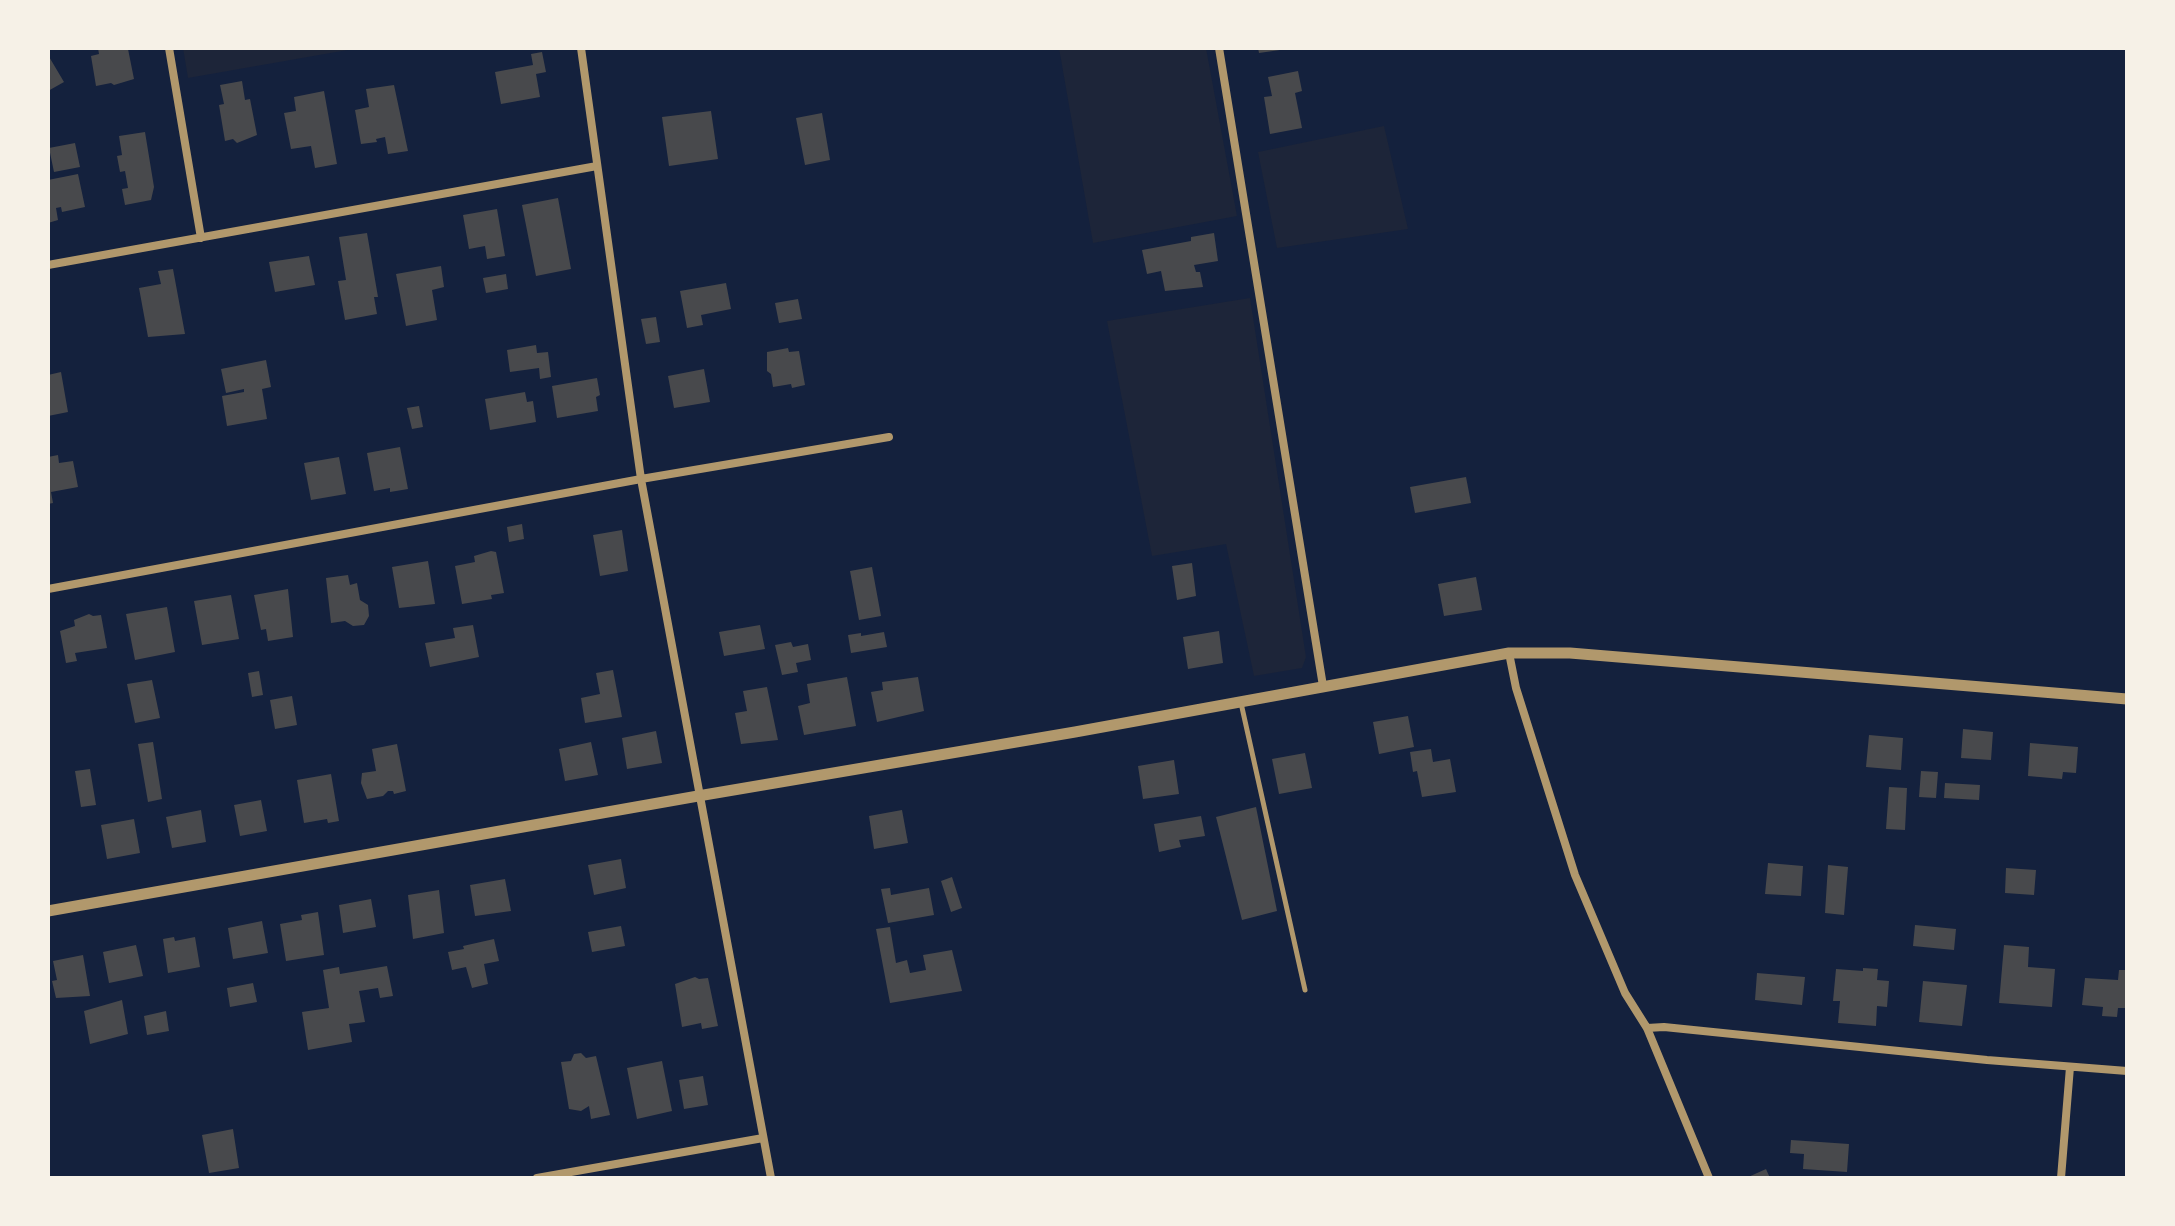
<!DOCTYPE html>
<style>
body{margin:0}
#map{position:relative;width:2175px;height:1226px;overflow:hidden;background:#14213d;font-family:Barlow,sans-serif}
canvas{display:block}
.frame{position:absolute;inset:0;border:50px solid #f6f1e7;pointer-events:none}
</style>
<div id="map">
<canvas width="2175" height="1226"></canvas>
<div class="frame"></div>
</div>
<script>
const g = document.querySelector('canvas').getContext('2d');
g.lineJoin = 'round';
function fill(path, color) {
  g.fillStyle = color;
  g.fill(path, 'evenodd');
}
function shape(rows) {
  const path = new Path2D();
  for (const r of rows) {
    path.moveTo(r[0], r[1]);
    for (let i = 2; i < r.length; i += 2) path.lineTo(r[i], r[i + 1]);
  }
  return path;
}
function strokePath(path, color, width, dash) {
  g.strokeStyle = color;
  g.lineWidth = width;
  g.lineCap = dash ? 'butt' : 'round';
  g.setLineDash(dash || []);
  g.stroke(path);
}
const green = shape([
 [183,48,359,48,188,78],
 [1059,48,1206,48,1237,216,1093,243],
 [1384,126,1408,229,1277,248,1258,152],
 [1250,298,1306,657,1302,668,1254,676,1226,544,1152,556,1107,321]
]);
const building = shape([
 [98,48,128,49,134,79,114,85,111,83,96,86,91,56,99,54],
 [1258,48,1280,48,1280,50,1259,53],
 [542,52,546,72,536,74,540,97,501,104,495,72,533,65,531,54],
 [48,55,64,82,48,91],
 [1298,71,1302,91,1295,93,1302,128,1270,134,1264,97,1272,96,1268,77],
 [242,81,245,100,250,99,257,135,237,143,233,139,225,141,219,105,224,104,220,85],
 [394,85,408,151,388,154,385,137,376,139,377,142,361,144,355,110,369,107,366,89],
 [324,91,337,164,315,168,311,146,291,149,284,113,296,111,294,97],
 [711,111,718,159,669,166,662,117],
 [822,113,830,160,805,165,796,118],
 [145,132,154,187,151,200,125,205,122,189,128,188,125,171,120,172,117,156,122,155,119,136],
 [75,143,80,167,54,172,49,148],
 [78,174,85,207,62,212,61,207,56,208,58,220,48,223,48,180],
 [558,198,571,269,536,276,522,205],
 [497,209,505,256,487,259,485,246,469,249,463,215],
 [367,233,378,297,374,297,377,314,345,320,338,281,346,280,339,237],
 [1214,233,1218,261,1194,265,1196,272,1200,272,1203,287,1165,291,1161,271,1147,274,1142,250,1191,241,1191,237],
 [309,256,315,285,275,292,269,262],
 [441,266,444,287,432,290,437,320,406,326,396,274],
 [173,269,185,334,148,337,139,288,161,284,158,271],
 [506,274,508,289,486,293,483,278],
 [726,283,731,309,701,315,703,325,687,328,680,291],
 [798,299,802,319,779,323,775,303],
 [656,317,660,342,646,344,641,319],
 [536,345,537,353,548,352,551,377,540,379,539,368,510,372,507,350],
 [788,348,789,352,799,351,805,385,792,388,791,384,773,387,771,374,767,371,767,352],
 [266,360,271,387,262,389,267,419,227,426,222,396,244,392,244,389,226,393,221,369],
 [704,369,710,402,674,408,668,376],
 [61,372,68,412,48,416,48,375],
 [597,378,600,395,596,397,598,411,557,418,552,386],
 [525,392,527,402,533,401,536,422,490,430,485,399],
 [419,406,423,427,412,429,407,408],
 [400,447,408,489,390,492,390,488,374,491,367,453],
 [58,455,59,463,73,461,78,487,51,492,53,503,48,504,48,457],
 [339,457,346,494,311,500,304,463],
 [1466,477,1471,503,1415,513,1410,487],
 [522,524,524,539,509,542,507,527],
 [622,530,628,571,600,576,593,535],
 [491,551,496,552,504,593,491,595,492,599,462,604,455,566,475,562,474,556],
 [428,561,435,604,399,608,392,567],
 [1192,563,1196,596,1177,600,1172,566],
 [872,567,881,616,859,620,850,571],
 [348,575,350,585,357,583,360,600,368,605,369,616,364,625,353,626,345,621,331,623,326,578],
 [1476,577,1482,610,1444,616,1438,584],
 [288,589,293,637,268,641,266,629,261,630,254,595],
 [231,595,239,639,202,645,194,601],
 [167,607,175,652,135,660,126,614],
 [89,614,93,616,101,615,107,648,75,653,77,661,66,663,60,631,75,626,74,620],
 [473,625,479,657,430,667,425,643,455,638,453,628],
 [760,625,765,649,724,656,719,632],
 [1219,631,1223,663,1188,669,1183,637],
 [884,632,887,647,851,653,848,635,861,633,861,636],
 [791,642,793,647,808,644,811,660,796,663,798,672,782,675,775,645],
 [613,670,622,717,585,723,581,698,600,694,596,673],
 [259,671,263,695,252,697,248,673],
 [847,677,856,726,804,735,798,706,810,703,807,684],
 [918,677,924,711,877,722,871,692,883,690,882,682],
 [152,680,160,718,135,723,127,684],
 [767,687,778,740,741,744,735,713,747,711,743,691],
 [292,696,297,725,275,729,270,700],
 [1408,716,1414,747,1379,754,1373,722],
 [1963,729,1993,732,1991,760,1961,758],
 [656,731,662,763,627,769,622,738],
 [1869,735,1903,738,1901,770,1866,767],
 [153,742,162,799,148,802,138,744],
 [591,742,598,775,565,781,559,749],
 [2030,743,2078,747,2076,773,2063,772,2062,779,2028,776],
 [397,744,406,791,394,794,393,791,388,791,383,796,367,799,361,783,362,773,376,771,372,749],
 [1431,749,1433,762,1450,759,1456,792,1422,797,1417,771,1413,772,1410,752],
 [1305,753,1312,788,1279,794,1272,759],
 [1174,760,1179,794,1143,799,1138,766],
 [90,769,96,805,81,807,75,771],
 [1921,771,1938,772,1936,798,1919,797],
 [331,774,339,821,328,823,327,819,304,823,297,780],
 [1945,783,1980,785,1979,800,1944,798],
 [1889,787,1907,788,1905,830,1886,829],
 [261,800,267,831,240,836,234,805],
 [1256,807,1277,911,1242,920,1216,817],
 [201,810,206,842,172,848,166,817],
 [902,810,908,843,874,849,869,816],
 [1201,816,1205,836,1179,840,1181,847,1159,852,1154,824],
 [134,819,140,853,107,859,101,825],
 [621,859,626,888,594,895,588,865],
 [1768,863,1803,866,1801,896,1765,894],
 [1828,865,1848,867,1844,915,1825,913],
 [2006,868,2036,870,2034,895,2005,893],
 [952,877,962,908,951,912,941,881],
 [505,879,511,911,475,916,470,885],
 [890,888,891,895,929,888,934,915,888,923,881,889],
 [439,890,444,933,413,939,408,895],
 [371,899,376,927,343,933,339,905],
 [318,912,324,955,286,961,280,924,302,920,301,915],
 [262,921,268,953,233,959,228,928],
 [1915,925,1956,929,1954,950,1913,946],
 [621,926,625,946,592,952,588,932],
 [890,927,896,963,907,960,910,973,926,970,923,955,952,950,962,991,890,1003,876,929],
 [174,937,175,941,195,937,200,967,168,973,163,939],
 [494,939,499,961,484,964,488,984,472,988,466,967,452,970,448,952,464,949,463,946],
 [136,945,143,976,109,983,103,952],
 [2004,945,2029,947,2028,967,2055,969,2052,1007,1999,1003],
 [83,955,90,996,56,998,52,981,57,980,53,961],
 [387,966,393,996,380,998,378,988,359,991,365,1022,349,1024,352,1042,308,1050,302,1012,329,1008,323,970,339,967,340,974],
 [1863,968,1878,969,1877,980,1889,981,1887,1007,1877,1006,1876,1026,1838,1023,1840,1001,1833,1001,1836,969,1863,971],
 [2119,970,2127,970,2127,1008,2118,1008,2117,1017,2102,1016,2103,1007,2082,1005,2085,978,2118,980],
 [1757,973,1805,977,1802,1005,1755,1000],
 [695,977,699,979,708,978,718,1026,702,1029,701,1023,682,1027,675,984],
 [1923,981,1967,985,1962,1026,1919,1022],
 [253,983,257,1002,230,1007,227,988],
 [122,1000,128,1034,90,1044,84,1011],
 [166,1011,169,1031,147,1035,144,1016],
 [581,1053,586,1058,596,1056,610,1115,591,1119,589,1106,581,1111,569,1109,561,1062,571,1061,574,1054],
 [662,1061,672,1111,637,1119,627,1068],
 [703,1076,708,1105,684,1109,679,1080],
 [233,1129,239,1168,209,1173,202,1135],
 [1791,1140,1849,1144,1847,1172,1803,1169,1804,1154,1790,1153],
 [1766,1169,1770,1178,1746,1178]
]);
const service = shape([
 [1241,703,1305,990]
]);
const minor = shape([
 [169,48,201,238],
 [581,48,641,479,771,1178],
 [1219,48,1323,686],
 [48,265,597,166],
 [48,589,641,479,889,437],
 [1509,653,1516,688,1575,875,1625,993,1647,1028,1709,1178],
 [1647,1028,1664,1027,1987,1060,2127,1071],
 [537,1178,763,1138],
 [2061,1178,2070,1067]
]);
const tertiary = shape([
 [48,911,698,796,1075,732,1509,653,1570,653,2127,699]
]);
fill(green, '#1d2539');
fill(building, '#48494c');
strokePath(service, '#b1986c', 5);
strokePath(minor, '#b1986c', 8);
strokePath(tertiary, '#b1986c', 11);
</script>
